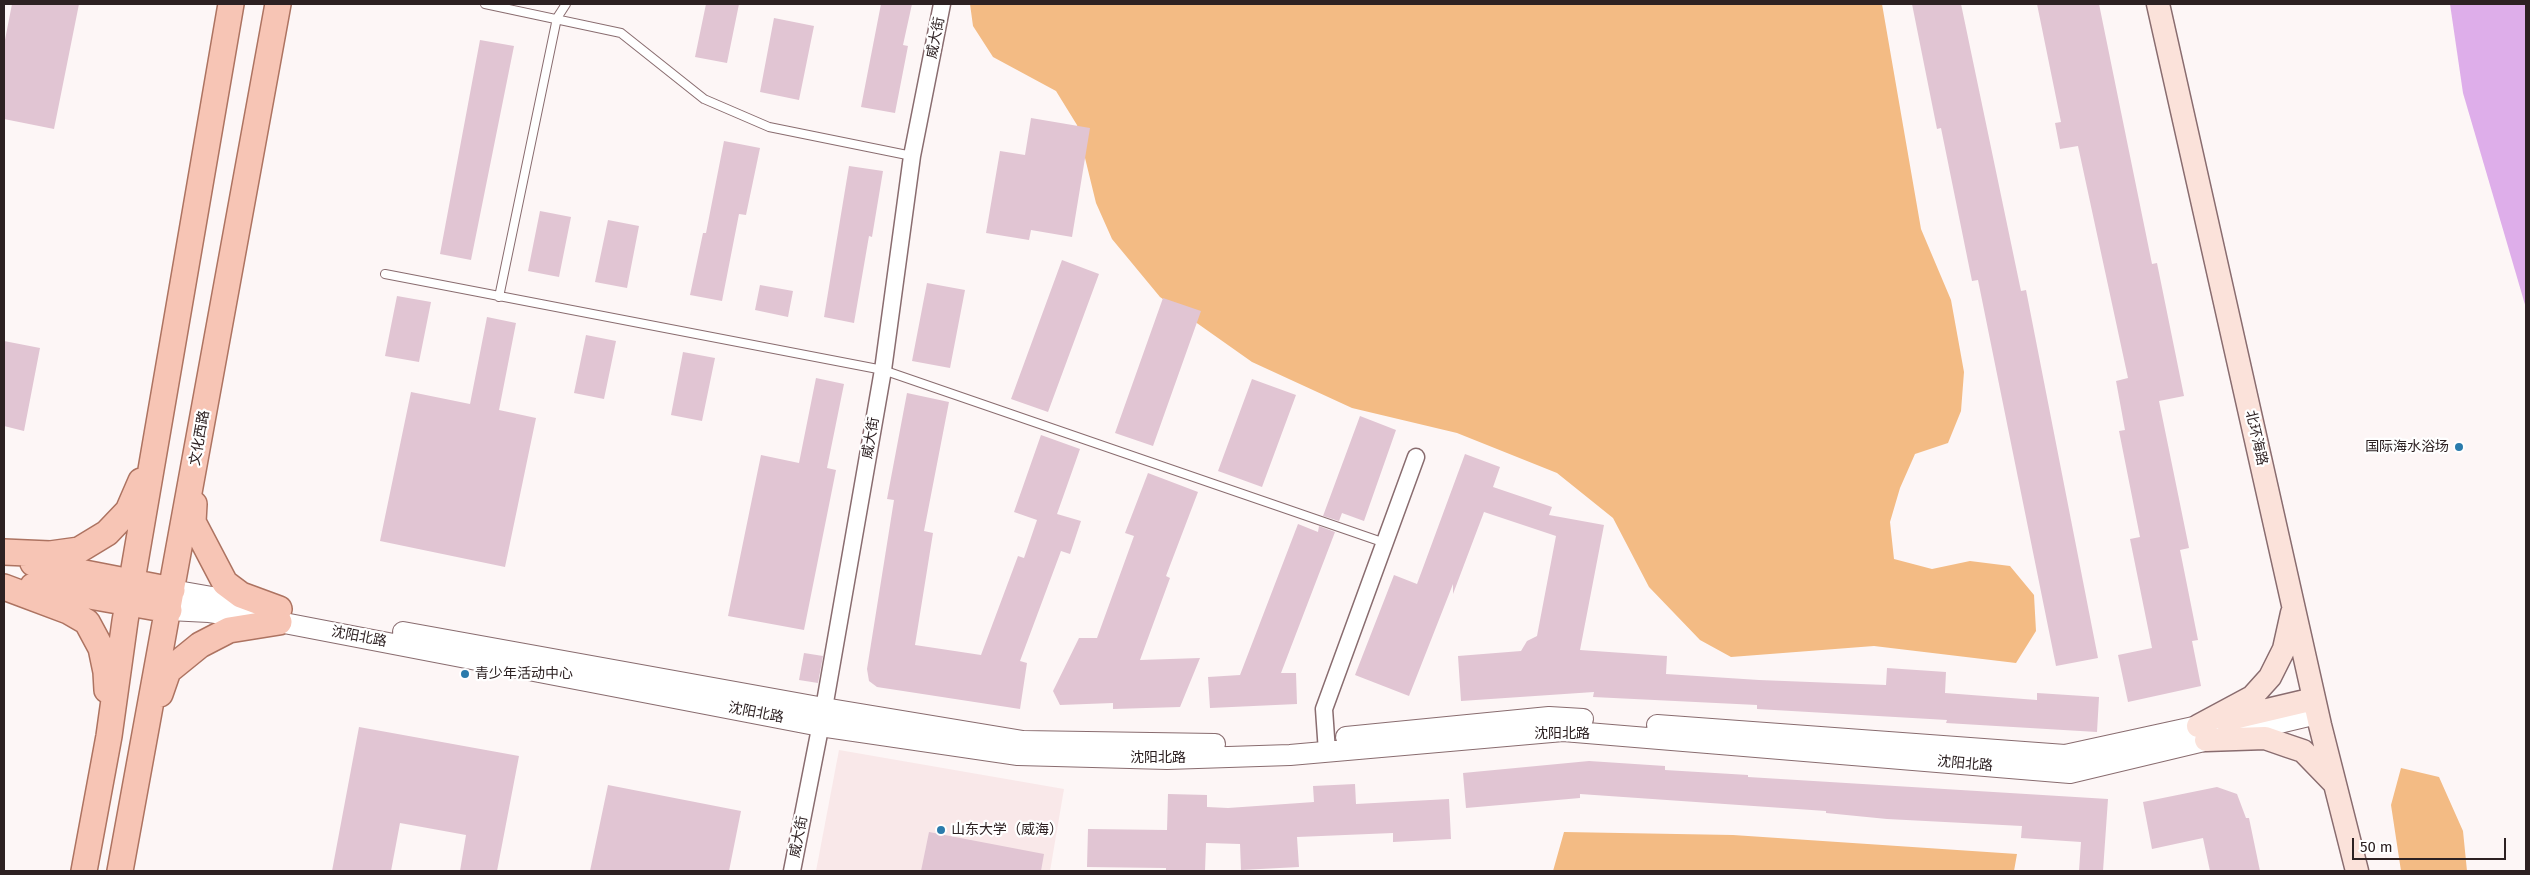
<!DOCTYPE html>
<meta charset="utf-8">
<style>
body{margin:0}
#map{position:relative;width:2530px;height:875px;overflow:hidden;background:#fdf6f6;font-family:"Fira Sans",sans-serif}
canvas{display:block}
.frame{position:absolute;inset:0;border:5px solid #2d2122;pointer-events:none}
.scale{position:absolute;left:2352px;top:838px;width:154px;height:22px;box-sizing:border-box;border:2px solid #2d2122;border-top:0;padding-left:6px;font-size:15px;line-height:18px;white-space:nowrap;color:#2d2122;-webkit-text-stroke:4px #fff;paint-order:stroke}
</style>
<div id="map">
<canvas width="2530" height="875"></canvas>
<div class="frame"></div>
<div class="scale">50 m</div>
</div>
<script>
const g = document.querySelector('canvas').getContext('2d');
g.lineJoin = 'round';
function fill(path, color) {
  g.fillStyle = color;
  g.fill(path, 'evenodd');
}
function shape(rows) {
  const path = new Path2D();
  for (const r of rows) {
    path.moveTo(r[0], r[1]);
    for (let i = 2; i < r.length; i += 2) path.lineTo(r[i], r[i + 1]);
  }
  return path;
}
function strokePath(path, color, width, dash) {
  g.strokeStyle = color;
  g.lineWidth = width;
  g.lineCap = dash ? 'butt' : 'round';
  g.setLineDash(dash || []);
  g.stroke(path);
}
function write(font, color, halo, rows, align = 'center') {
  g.font = font + ' "Fira Sans","Noto Sans SC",sans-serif';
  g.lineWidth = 4.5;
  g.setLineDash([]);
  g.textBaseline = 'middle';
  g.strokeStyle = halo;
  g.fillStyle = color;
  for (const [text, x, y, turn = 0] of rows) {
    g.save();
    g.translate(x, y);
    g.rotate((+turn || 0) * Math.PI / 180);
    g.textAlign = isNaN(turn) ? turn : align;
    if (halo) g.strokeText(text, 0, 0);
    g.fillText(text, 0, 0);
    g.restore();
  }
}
const built = shape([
 [839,750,1064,789,1050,871,816,871]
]);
const green = shape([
 [970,4,1882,4,1921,229,1951,300,1964,372,1961,411,1948,443,1915,454,1900,488,1890,522,1894,559,1932,569,1970,561,2010,566,2034,595,2036,631,2016,663,1874,646,1731,657,1700,640,1649,587,1613,518,1557,473,1457,433,1352,408,1252,362,1160,297,1112,239,1096,203,1077,125,1056,91,993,57,973,26],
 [2401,768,2439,777,2463,831,2467,871,2401,871,2391,805],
 [1564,832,1733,835,2017,854,2014,871,1553,871]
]);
const water = shape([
 [2450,4,2526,4,2526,308,2463,93]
]);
const building = shape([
 [12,4,79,4,54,129,4,119,4,45],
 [706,4,739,4,727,63,695,57],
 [881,4,912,4,903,45,908,46,895,113,861,107],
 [1912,4,1961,4,2021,291,2026,290,2098,658,2056,666,1978,280,1972,281,1941,128,1937,129],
 [2037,4,2099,4,2152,264,2157,263,2184,396,2159,401,2189,548,2180,550,2198,640,2192,641,2201,686,2128,702,2118,655,2152,648,2130,539,2140,537,2119,431,2125,430,2116,381,2128,378,2078,146,2060,149,2055,123,2061,122],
 [774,18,814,26,799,100,760,92],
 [480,40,514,46,471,260,440,254],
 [1031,118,1090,128,1072,237,1031,230,1029,240,986,233,1000,151,1025,155],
 [724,141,760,148,746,215,739,214,722,301,690,295,703,233,706,233],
 [849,166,883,171,872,237,869,236,854,323,824,317],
 [540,211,571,217,559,277,528,271],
 [608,220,639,226,627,288,595,282],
 [1062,260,1099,274,1048,412,1011,399],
 [927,283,965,290,950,368,912,361],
 [760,285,793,291,788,317,755,310],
 [397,296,431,302,419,362,385,356],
 [1163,298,1201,311,1153,446,1115,433],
 [487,317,516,323,499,410,536,418,505,567,380,541,411,392,470,404],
 [586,335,616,341,604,399,574,393],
 [4,341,40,348,24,431,4,426],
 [683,352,715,358,702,421,671,415],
 [816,378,844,384,827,468,836,470,804,630,728,616,761,455,799,463],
 [1252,379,1296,395,1262,487,1218,471],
 [907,393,949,402,924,531,933,533,915,645,981,655,1018,556,1024,558,1037,520,1014,512,1041,435,1080,449,1057,514,1081,521,1070,554,1061,551,1020,661,1027,663,1020,709,877,687,869,681,867,669,894,500,887,499],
 [1360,416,1396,430,1364,521,1342,513,1339,521,1323,516],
 [1465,454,1500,467,1493,487,1552,507,1549,515,1604,525,1580,650,1667,656,1666,674,1759,680,1886,685,1887,668,1946,672,1945,693,2037,700,2037,693,2099,697,2097,732,1946,723,1947,720,1757,709,1757,705,1593,697,1594,692,1461,701,1458,656,1521,651,1527,641,1537,636,1556,536,1484,512,1453,594,1453,584,1409,696,1355,675,1394,575,1417,584],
 [1148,473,1198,492,1166,576,1170,578,1140,660,1200,658,1180,707,1113,709,1113,703,1060,705,1053,691,1079,638,1097,638,1134,536,1125,533],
 [1298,524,1318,532,1319,526,1335,532,1281,673,1296,673,1297,704,1210,708,1208,677,1240,675],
 [804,653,823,656,818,683,799,680],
 [359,727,519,756,497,871,460,871,466,835,400,823,391,871,332,871],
 [1589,761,1665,766,1665,770,1748,775,1748,777,2108,799,2103,871,2079,871,2081,842,2021,838,2022,826,1887,819,1826,813,1826,811,1580,794,1580,798,1466,808,1463,773],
 [1355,784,1356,804,1449,799,1451,839,1393,842,1393,833,1297,837,1299,867,1241,870,1240,844,1206,843,1205,871,1166,871,1166,868,1087,867,1088,829,1167,830,1168,794,1207,795,1207,807,1228,808,1314,802,1313,786],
 [608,785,741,811,729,871,590,871],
 [2217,787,2237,794,2246,818,2249,818,2260,871,2210,871,2203,838,2152,849,2143,802],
 [929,832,1044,854,1041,871,921,871]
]);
const service = shape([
 [485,4,621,33,704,99,769,127,912,156],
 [385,274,883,370,1385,543],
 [499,297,557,18,566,4]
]);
const minor = shape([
 [1327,752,1324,709,1416,457],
 [792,871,824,708,883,370,912,156,942,4]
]);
const tertiary = shape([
 [172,590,252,604],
 [169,610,209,612,279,622,820,726,1018,755,1167,759,1290,755,1563,731,2070,773,2317,714],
 [403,632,824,708,1023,741,1215,744],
 [1657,725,2065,755,2198,726],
 [1346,737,1549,717,1583,719]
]);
const secondary = shape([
 [2158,4,2320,725,2357,871],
 [2225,720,2314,699],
 [2198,726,2252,697,2270,677,2284,649,2292,613],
 [2206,740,2265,738,2288,746,2303,751,2334,783]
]);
const primary = shape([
 [194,504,193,522,225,583,241,595,279,609],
 [4,552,50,554,79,550,107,533,128,511,141,481],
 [33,563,172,590],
 [33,586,169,610],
 [4,587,68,611,87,622,101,648,106,672,107,690],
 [160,694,168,671,200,645,229,630,279,622],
 [84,871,109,736,125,621,231,4],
 [120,871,278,4]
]);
const markers = [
 [2459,447,5,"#2a7bac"],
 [465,674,5,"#2a7bac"],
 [941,830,5,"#2a7bac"]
];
const streetNames = [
 ["威大街",936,38,-79],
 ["文化西路",200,438,-80],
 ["威大街",871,438,-80],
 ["北环海路",2256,438,77],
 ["沈阳北路",359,637,11],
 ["沈阳北路",756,713,11],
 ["沈阳北路",1562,734],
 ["沈阳北路",1158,758],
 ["沈阳北路",1965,764,5],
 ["威大街",799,837,-79]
];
const poiNames = [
 ["国际海水浴场",2449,447,"right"],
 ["青少年活动中心",475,674],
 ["山东大学（威海）",951,830]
];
fill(built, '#f9e8e9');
fill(green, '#f3bb84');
fill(water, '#deaeea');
fill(building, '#e1c5d3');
strokePath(service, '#896c6f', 10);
strokePath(minor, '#896c6f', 19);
strokePath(tertiary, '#896c6f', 22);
strokePath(secondary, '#896c6f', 25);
strokePath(primary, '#ad7361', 28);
strokePath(service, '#fff', 8);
strokePath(minor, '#fff', 16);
strokePath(tertiary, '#fff', 20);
strokePath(secondary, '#fbe2da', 22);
strokePath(primary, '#f7c5b5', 25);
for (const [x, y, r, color] of markers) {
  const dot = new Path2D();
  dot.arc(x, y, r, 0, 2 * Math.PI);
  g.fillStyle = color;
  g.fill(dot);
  strokePath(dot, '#fff', 2);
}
write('14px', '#2d2122', '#fff', streetNames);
write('14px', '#2d2122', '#fff', poiNames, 'left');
</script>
